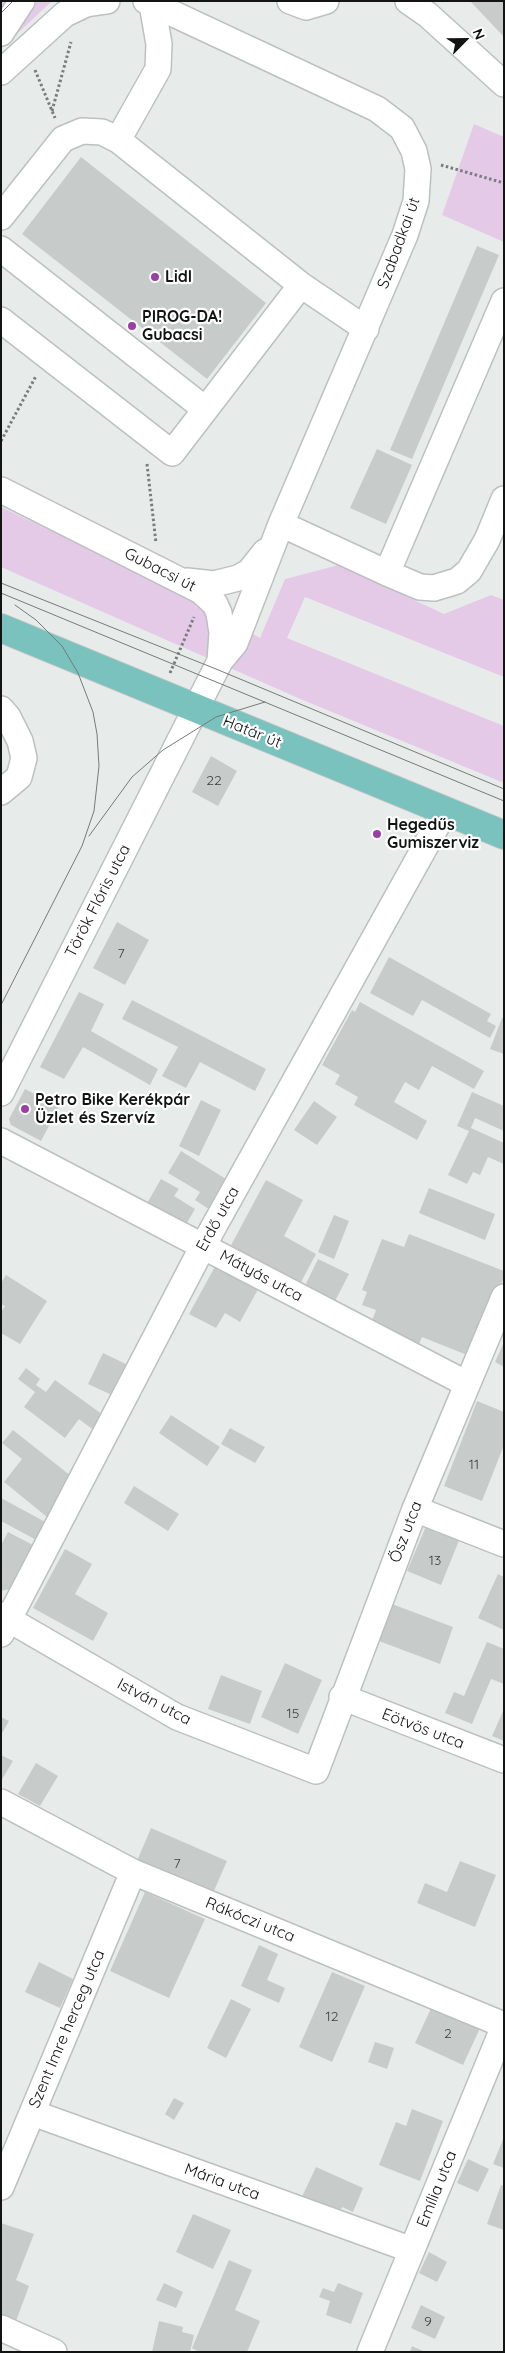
<!DOCTYPE html>
<meta charset="utf-8">
<style>
body{margin:0}
#map{position:relative;width:505px;height:2353px;overflow:hidden;background:#e7eceb;font-family:Quicksand,sans-serif}
canvas{display:block}
.frame{position:absolute;inset:0;border:2px solid #121413;pointer-events:none}
.north{position:absolute;left:440px;top:15px;width:50px;height:50px;-webkit-text-stroke:4px #fff;paint-order:stroke;rotate:67deg;font-size:14px;font-weight:700;line-height:20px;text-align:center;color:#121413}
.north::after{content:'';display:block;margin:auto;width:18px;height:22px;background:#121413;clip-path:polygon(50% 0,100% 100%,50% 72%,0 100%)}
</style>
<div id="map">
<canvas width="505" height="2353"></canvas>
<div class="frame"></div>
<div class="north">N</div>
</div>
<script>
const g = document.querySelector('canvas').getContext('2d');
g.lineJoin = 'round';
function fill(path, color) {
  g.fillStyle = color;
  g.fill(path, 'evenodd');
}
function shape(rows) {
  const path = new Path2D();
  for (const r of rows) {
    path.moveTo(r[0], r[1]);
    for (let i = 2; i < r.length; i += 2) path.lineTo(r[i], r[i + 1]);
  }
  return path;
}
function strokePath(path, color, width, dash) {
  g.strokeStyle = color;
  g.lineWidth = width;
  g.lineCap = dash ? 'butt' : 'round';
  g.setLineDash(dash || []);
  g.stroke(path);
}
function write(font, color, halo, rows, align = 'center') {
  g.font = font + ' Quicksand,sans-serif';
  g.lineWidth = 4.5;
  g.setLineDash([]);
  g.textBaseline = 'middle';
  g.strokeStyle = halo;
  g.fillStyle = color;
  for (const [text, x, y, turn = 0] of rows) {
    g.save();
    g.translate(x, y);
    g.rotate((+turn || 0) * Math.PI / 180);
    g.textAlign = isNaN(turn) ? turn : align;
    if (halo) g.strokeText(text, 0, 0);
    g.fillText(text, 0, 0);
    g.restore();
  }
}
const green = shape([
 [1,1,52,1,1,49],
 [474,124,504,137,504,242,442,215],
 [1,507,192,598,260,638,285,579,339,565,444,614,491,595,504,600,504,677,305,597,287,638,504,726,504,783,298,698,1,567]
]);
const building = shape([
 [470,1,504,1,504,37],
 [81,157,266,303,207,379,22,234],
 [477,246,499,255,412,459,390,450],
 [377,449,412,465,386,524,350,508],
 [211,756,237,771,218,806,192,792],
 [117,922,149,940,125,985,93,968],
 [389,957,491,1014,487,1021,496,1026,490,1038,422,1000,413,1016,370,993],
 [79,992,104,1004,91,1031,158,1069,150,1085,83,1047,64,1079,40,1067],
 [132,1000,266,1069,255,1091,200,1062,186,1088,162,1076,178,1047,122,1019],
 [360,1002,484,1071,474,1089,432,1066,419,1090,405,1082,394,1102,427,1121,417,1140,354,1105,358,1097,335,1084,340,1075,322,1065,352,1010,355,1012],
 [502,1018,504,1019,504,1054,490,1049],
 [25,1089,59,1107,41,1141,11,1125,9,1119],
 [472,1092,504,1106,504,1131,475,1118,471,1128,504,1143,504,1164,488,1157,480,1175,473,1172,467,1184,448,1175,469,1131,457,1126],
 [201,1100,221,1110,199,1156,179,1146],
 [314,1101,337,1117,317,1145,294,1130],
 [181,1151,234,1184,215,1213,195,1200,200,1192,168,1173],
 [161,1179,179,1189,174,1196,195,1209,184,1228,146,1205],
 [266,1180,303,1200,284,1236,316,1254,299,1286,229,1249],
 [429,1188,495,1214,485,1240,419,1213],
 [334,1215,349,1221,334,1259,318,1252],
 [409,1234,504,1271,504,1277,472,1357,422,1337,417,1349,371,1323,376,1310,362,1305,367,1292,362,1290,382,1239,404,1247],
 [318,1259,349,1274,332,1307,302,1292],
 [218,1261,261,1284,240,1322,225,1313,216,1328,189,1314],
 [6,1275,47,1301,20,1344,1,1333,1,1312,5,1306,1,1304,1,1283],
 [504,1342,504,1367,495,1362],
 [103,1353,128,1365,114,1396,88,1384],
 [26,1368,40,1379,36,1385,46,1392,55,1380,103,1415,92,1429,79,1419,65,1438,24,1407,35,1392,18,1379],
 [477,1401,504,1412,504,1445,482,1501,444,1486],
 [171,1415,220,1447,207,1466,159,1433],
 [230,1428,265,1447,255,1463,221,1444],
 [13,1430,76,1480,47,1517,4,1482,22,1459,2,1443],
 [134,1486,179,1514,168,1531,124,1503],
 [1,1498,49,1524,40,1542,1,1521],
 [429,1519,462,1533,441,1585,407,1571],
 [8,1532,33,1545,10,1589,1,1591,1,1545],
 [65,1549,92,1564,75,1594,108,1613,93,1641,33,1608],
 [498,1574,504,1577,504,1630,478,1618],
 [392,1604,453,1627,440,1664,379,1641],
 [487,1642,504,1649,504,1684,491,1679,472,1724,445,1713,454,1692,464,1696],
 [285,1663,322,1680,298,1734,261,1717],
 [221,1675,262,1691,250,1724,208,1709],
 [504,1709,504,1741,492,1736],
 [1,1717,9,1721,1,1735],
 [1,1755,13,1761,1,1781],
 [36,1763,58,1776,40,1806,18,1794],
 [151,1828,227,1861,213,1893,137,1861],
 [460,1861,496,1875,475,1927,417,1903,425,1883,447,1892],
 [145,1892,205,1919,169,1998,110,1971],
 [259,1945,278,1954,267,1980,285,1988,279,2003,241,1986],
 [39,1962,73,1979,60,2008,25,1992],
 [332,1972,365,1986,332,2062,299,2047],
 [231,1999,251,2009,226,2058,207,2048],
 [433,2004,481,2026,463,2065,415,2043],
 [375,2042,394,2048,387,2069,368,2062],
 [174,2098,184,2103,174,2120,165,2114],
 [412,2109,443,2121,420,2181,379,2165,396,2122,406,2126],
 [504,2137,504,2168,493,2164],
 [468,2159,489,2169,478,2192,457,2183],
 [316,2167,363,2188,353,2212,342,2207,336,2220,299,2203],
 [501,2185,504,2186,504,2230,487,2224],
 [193,2214,231,2230,213,2269,176,2252],
 [1,2223,34,2234,16,2280,29,2286,16,2321,1,2315],
 [429,2252,447,2262,437,2282,419,2273],
 [229,2260,252,2270,235,2310,260,2321,247,2352,199,2352,192,2348],
 [164,2283,183,2292,176,2308,156,2300],
 [338,2283,363,2293,351,2324,326,2315,330,2301,319,2297,323,2288,334,2292],
 [421,2305,445,2317,435,2339,411,2328],
 [159,2321,183,2327,182,2332,194,2335,190,2352,152,2352],
 [412,2346,425,2352,410,2352]
]);
const path = shape([
 [35,70,55,118],
 [52,111,71,42],
 [441,165,504,183],
 [1,441,36,376],
 [147,464,156,543],
 [170,673,194,617]
]);
const minor = shape([
 [146,1,377,109,402,128,414,151,418,169,416,201,405,235,281,524,235,643,220,661],
 [290,1,306,7,326,1],
 [408,1,428,15,504,84],
 [1,33,22,1],
 [1,72,65,14,86,4,107,1],
 [118,140,158,69,159,44,152,4],
 [1,217,63,139,82,131,102,132,118,140,301,285,366,329],
 [1,249,205,409],
 [1,320,172,453,301,285],
 [1,490,201,591,215,604,219,613,222,633,220,661,1,1093],
 [281,524,387,573,420,587,434,588,457,581,469,571,487,540,504,499],
 [387,573,504,301],
 [187,581,214,584,238,578,249,572,265,552],
 [1,709,8,717,20,741,24,758,19,777,1,792],
 [1,1141,467,1384],
 [415,1509,504,1544],
 [1,1615,177,1717,316,1771,415,1509,504,1297],
 [1,1634,203,1246,445,811],
 [342,1697,504,1760],
 [1,1802,133,1872,504,2025],
 [33,2113,412,2250],
 [1,2187,133,1872],
 [1,2328,54,2352],
 [370,2352,504,2026]
]);
const major = shape([
 [1,628,504,835]
]);
const tram = shape([
 [1,13,13,1],
 [1,583,216,669,504,789],
 [1,593,504,801],
 [89,836,132,777,163,750,216,717,265,702],
 [1,1005,82,846,94,811,99,766,97,734,93,712,78,673,62,646,36,620,15,605]
]);
const markers = [
 [155,277,5,"#9c3ea7"],
 [132,326,5,"#9c3ea7"],
 [377,834,5,"#9c3ea7"],
 [25,1109,5,"#9c3ea7"]
];
const numberNames = [
 ["22",214,781],
 ["7",121,954],
 ["11",474,1465],
 ["13",435,1561],
 ["15",293,1714],
 ["7",177,1864],
 ["12",332,2017],
 ["2",448,2034],
 ["9",428,2322]
];
const streetNames = [
 ["Szabadkai út",399,243,-70],
 ["Gubacsi út",160,570,27],
 ["Határ út",252,732,22],
 ["Török Flóris utca",98,901,-63],
 ["Erdő utca",218,1219,-61],
 ["Mátyás utca",261,1276,28],
 ["Ősz utca",406,1532,-69],
 ["István utca",154,1702,28],
 ["Eötvös utca",423,1729,21],
 ["Rákóczi utca",250,1920,22],
 ["Szent Imre herceg utca",67,2029,-67],
 ["Mária utca",222,2182,20],
 ["Emília utca",437,2189,-68]
];
const poiNames = [
 ["Lidl",165,277],
 ["PIROG-DA!",142,317],
 ["Gubacsi",142,335],
 ["Hegedűs",387,825],
 ["Gumiszerviz",387,843],
 ["Petro Bike Kerékpár",35,1100],
 ["Üzlet és Szervíz",35,1118]
];
fill(green, '#e5cae7');
fill(building, '#c7cccb');
strokePath(minor, '#bcc0c0', 28);
strokePath(major, '#c6c7c6', 30);
strokePath(path, '#797d7c', 3, [2.5, 2.5]);
strokePath(minor, '#fff', 25);
strokePath(major, '#7ac2be', 28);
strokePath(tram, '#767a79', 1);
for (const [x, y, r, color] of markers) {
  const dot = new Path2D();
  dot.arc(x, y, r, 0, 2 * Math.PI);
  g.fillStyle = color;
  g.fill(dot);
  strokePath(dot, '#fff', 2);
}
write('14px', '#3f4241', null, numberNames);
write('16px', '#121413', '#fff', streetNames);
write('bold 16px', '#121413', '#fff', poiNames, 'left');
</script>
